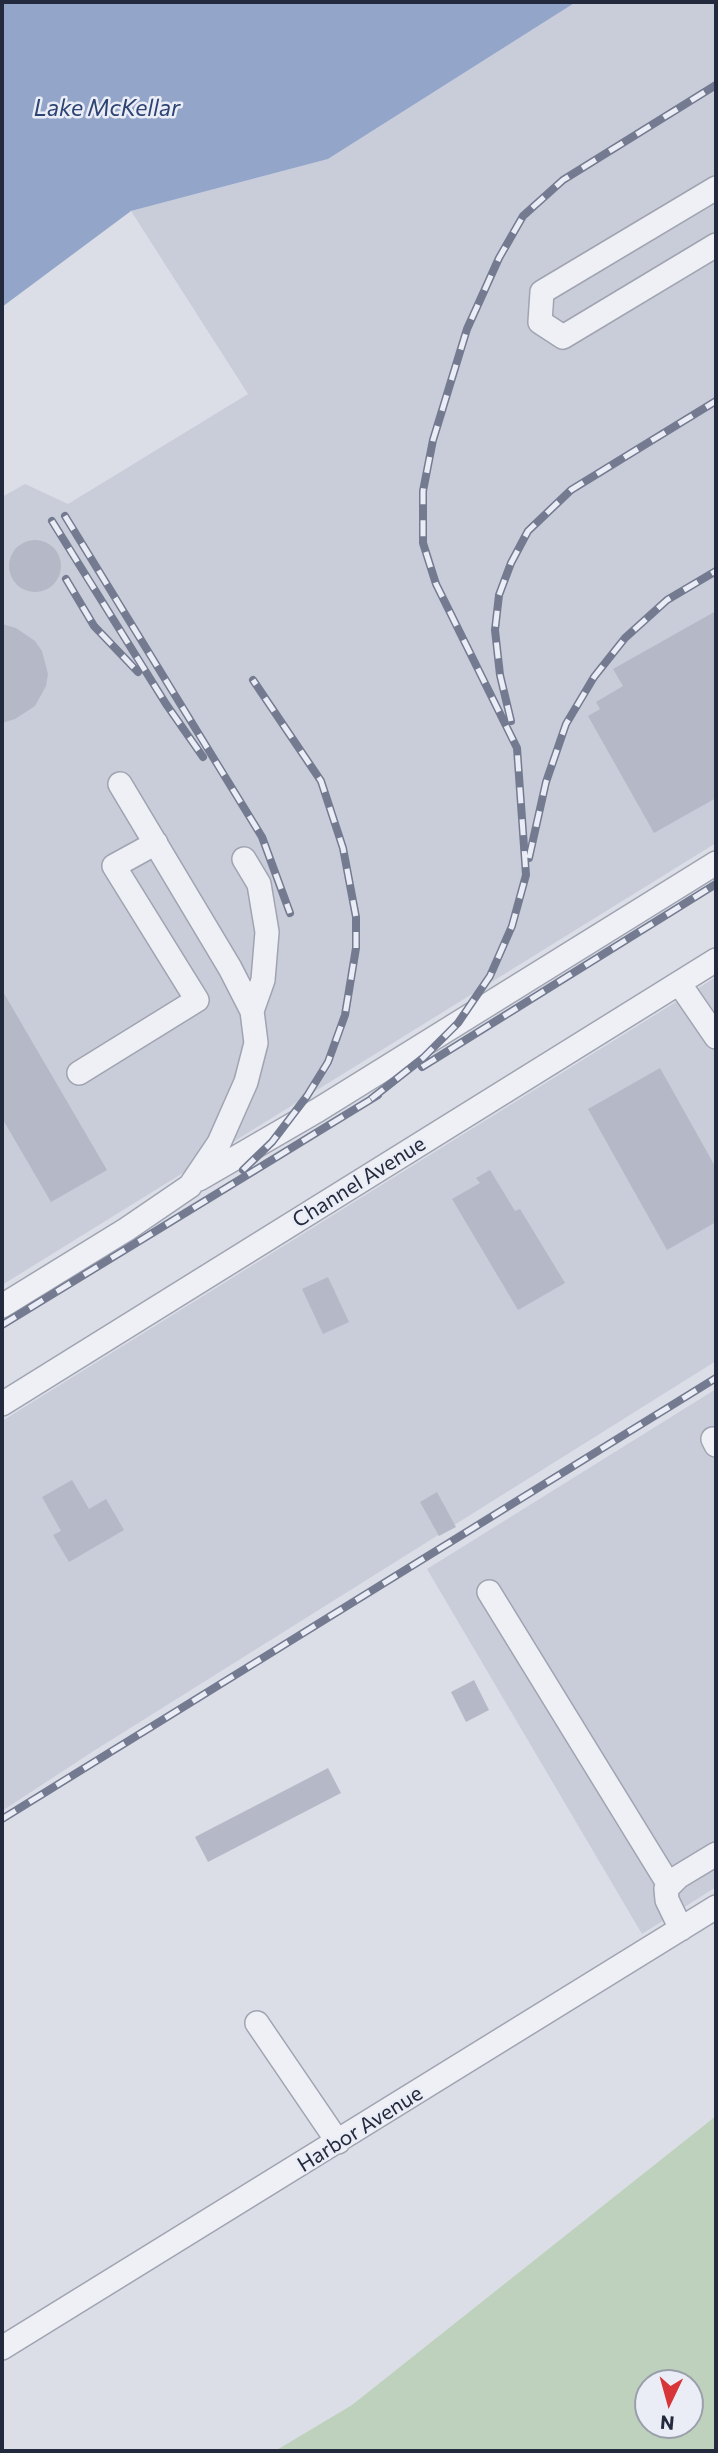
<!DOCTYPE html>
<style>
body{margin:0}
#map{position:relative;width:718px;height:2453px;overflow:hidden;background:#dbdee7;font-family:Commissioner,sans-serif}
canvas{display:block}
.frame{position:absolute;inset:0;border:4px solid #242a3e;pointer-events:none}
.north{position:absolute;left:634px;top:2369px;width:70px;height:70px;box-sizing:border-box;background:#eaedf5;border:2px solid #9b9fac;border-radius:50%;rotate:185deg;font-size:19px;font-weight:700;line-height:28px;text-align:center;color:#242a3e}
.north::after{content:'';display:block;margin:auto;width:24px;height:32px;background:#d73538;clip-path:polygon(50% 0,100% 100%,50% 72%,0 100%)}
</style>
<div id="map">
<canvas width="718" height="2453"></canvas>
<div class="frame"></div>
<div class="north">N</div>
</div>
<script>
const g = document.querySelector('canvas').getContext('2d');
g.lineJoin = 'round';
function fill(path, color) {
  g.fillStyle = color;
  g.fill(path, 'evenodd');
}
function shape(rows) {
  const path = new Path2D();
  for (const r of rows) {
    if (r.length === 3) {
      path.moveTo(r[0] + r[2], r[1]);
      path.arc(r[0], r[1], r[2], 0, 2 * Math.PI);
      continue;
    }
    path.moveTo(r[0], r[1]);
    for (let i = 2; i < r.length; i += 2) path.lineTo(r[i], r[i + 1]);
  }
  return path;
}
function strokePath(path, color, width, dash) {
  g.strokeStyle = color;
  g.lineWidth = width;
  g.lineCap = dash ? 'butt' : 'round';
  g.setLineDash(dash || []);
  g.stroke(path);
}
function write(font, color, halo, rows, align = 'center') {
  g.font = font + ' Commissioner,sans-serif';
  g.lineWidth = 5;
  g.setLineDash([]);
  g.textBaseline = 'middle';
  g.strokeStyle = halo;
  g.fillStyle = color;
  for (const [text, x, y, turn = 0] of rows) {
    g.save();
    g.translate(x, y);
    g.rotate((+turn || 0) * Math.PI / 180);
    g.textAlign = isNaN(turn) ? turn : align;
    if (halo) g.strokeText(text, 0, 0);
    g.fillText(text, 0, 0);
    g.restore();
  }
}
const built = shape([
 [576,2,716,2,716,843,2,1285,2,497,25,484,68,504,248,394,131,211,328,159],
 [716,977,716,1361,92,1752,2,1811,2,1421],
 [716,1389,716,1887,642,1934,427,1569]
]);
const green = shape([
 [716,2116,716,2451,275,2451,352,2405],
 [648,2383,690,2383,690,2425,648,2425]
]);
const water = shape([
 [2,2,576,2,328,159,131,211,2,307]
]);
const building = shape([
 [35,566,26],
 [716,611,716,798,654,833,588,716,600,709,596,702,623,686,613,669],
 [2,624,16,628,35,641,42,651,48,674,46,686,35,706,15,719,2,723],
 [2,990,107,1170,51,1202,2,1118],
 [660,1068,716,1168,716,1222,667,1250,588,1109],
 [490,1170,515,1211,520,1209,565,1283,518,1310,452,1199,480,1183,476,1178],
 [328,1277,349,1322,323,1334,302,1289],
 [72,1480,89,1509,106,1499,124,1530,69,1562,53,1535,61,1531,42,1497],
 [437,1492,456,1527,439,1536,420,1502],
 [474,1680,489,1710,466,1722,451,1692],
 [328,1768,341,1793,208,1862,195,1837]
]);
const minor = shape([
 [716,188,542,292,540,322,563,337,716,245],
 [244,859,259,884,267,932,263,980,252,1011],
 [679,983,716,1037],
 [79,1073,197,1000,114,866,156,843],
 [199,1179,318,1110,716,863],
 [2,1306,127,1229,190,1186,219,1143,246,1082,256,1043,252,1011,230,968,120,784],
 [2,1404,716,960],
 [713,1439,716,1445],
 [489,1592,669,1885],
 [681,1929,667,1900,666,1889,678,1877,716,1854],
 [257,2023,338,2142],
 [2,2348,716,1907]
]);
const rail = shape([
 [65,516,262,837,290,913],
 [52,521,166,704,203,757],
 [66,579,94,626,138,672],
 [511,721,500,675,495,630,499,595,511,563,528,531,571,490,716,401],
 [529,858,546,782,566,724,594,677,625,638,667,600,716,571],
 [422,1067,716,884],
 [371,1099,423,1058,458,1023,490,976,512,926,526,875,517,748,436,584,423,543,423,491,433,440,467,329,499,258,523,216,563,180,716,85],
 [243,1170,272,1142,307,1096,328,1062,345,1015,356,948,356,917,343,848,321,781,253,680],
 [2,1325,378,1095],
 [2,1819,716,1378]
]);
const streetNames = [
 ["Channel Avenue",359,1182,-32],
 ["Harbor Avenue",360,2129,-32]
];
const waterNames = [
 ["Lake McKellar",107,108]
];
fill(built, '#c9cdd9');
fill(green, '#bed1bc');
fill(water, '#93a6ca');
fill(building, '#b5b9c7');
strokePath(minor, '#a0a4b1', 26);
strokePath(minor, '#eef0f5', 23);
strokePath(rail, '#747b91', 8);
strokePath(rail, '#eaedf5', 5, [16]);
write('21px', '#242a3e', '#eaedf5', streetNames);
write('italic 23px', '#2c4374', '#eaedf5', waterNames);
</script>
